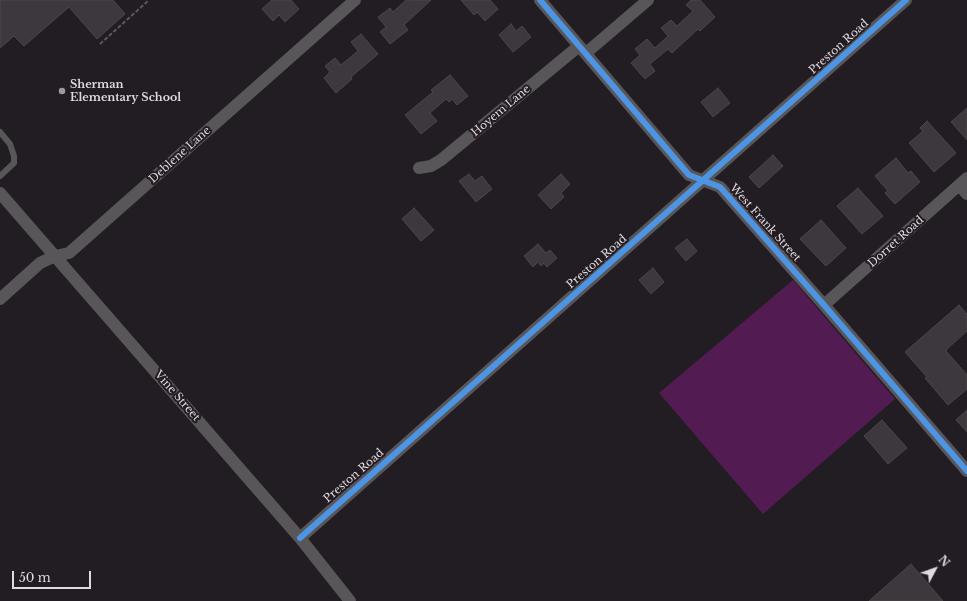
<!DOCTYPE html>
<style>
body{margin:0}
#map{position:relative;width:967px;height:601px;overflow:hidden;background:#221d22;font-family:"Libre Baskerville",serif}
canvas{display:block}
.north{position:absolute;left:915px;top:549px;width:40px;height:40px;-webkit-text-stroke:3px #231c23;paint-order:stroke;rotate:49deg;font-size:11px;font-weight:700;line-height:16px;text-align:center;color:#dfdadf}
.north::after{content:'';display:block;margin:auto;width:14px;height:18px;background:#dfdadf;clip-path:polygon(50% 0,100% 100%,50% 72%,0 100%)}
.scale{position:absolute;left:12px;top:571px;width:79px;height:18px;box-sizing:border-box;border:2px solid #dfdadf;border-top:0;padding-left:5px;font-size:12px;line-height:14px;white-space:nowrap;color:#dfdadf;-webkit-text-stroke:3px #231c23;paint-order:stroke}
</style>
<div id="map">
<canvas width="967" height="601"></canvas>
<div class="north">N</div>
<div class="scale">50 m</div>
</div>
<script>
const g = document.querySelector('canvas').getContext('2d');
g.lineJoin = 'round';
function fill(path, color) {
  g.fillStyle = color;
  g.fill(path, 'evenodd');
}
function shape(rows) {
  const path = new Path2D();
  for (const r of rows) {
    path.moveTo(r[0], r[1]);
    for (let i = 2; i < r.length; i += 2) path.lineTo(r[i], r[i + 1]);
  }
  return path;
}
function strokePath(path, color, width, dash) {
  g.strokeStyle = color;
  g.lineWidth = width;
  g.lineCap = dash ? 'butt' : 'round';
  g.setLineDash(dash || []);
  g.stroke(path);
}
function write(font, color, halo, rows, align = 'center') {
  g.font = font + ' "Libre Baskerville",serif';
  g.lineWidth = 4;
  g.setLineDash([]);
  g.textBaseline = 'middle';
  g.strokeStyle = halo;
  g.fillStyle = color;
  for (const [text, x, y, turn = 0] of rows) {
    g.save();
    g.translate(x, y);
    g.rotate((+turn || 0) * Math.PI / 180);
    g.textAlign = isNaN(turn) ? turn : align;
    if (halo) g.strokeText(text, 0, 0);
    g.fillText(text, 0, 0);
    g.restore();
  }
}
const green = shape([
 [793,280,895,399,763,514,659,393]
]);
const building = shape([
 [0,0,113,0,125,14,97,39,69,7,24,46,14,36,0,48,0,0],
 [272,0,291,0,299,9,285,22,279,15,273,21,262,9,272,0],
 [406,0,431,0,404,25,408,30,390,44,380,32,386,27,378,17,390,8,393,12,406,0],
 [461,0,490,0,498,9,485,21,477,12,474,15,461,0],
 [691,0,700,0,715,17,700,31,698,29,672,53,668,49,650,64,655,71,645,79,631,63,640,55,635,49,647,39,655,48,668,36,661,28,671,20,677,26,693,11,686,5,691,0],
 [511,24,516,31,522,26,531,37,513,52,499,35,511,24],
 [361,34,378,54,351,77,352,79,336,93,324,78,330,72,325,66,335,58,341,65,358,51,351,42,361,34],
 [450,75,468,96,457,105,452,99,449,102,446,99,430,113,437,121,421,134,405,115,433,92,431,90,450,75],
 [718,88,730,103,713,117,701,102,718,88],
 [967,108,967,140,951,122,967,108],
 [927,121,956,153,934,172,909,143,923,131,920,128,927,121],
 [773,155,783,166,759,188,749,177,773,155],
 [896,158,908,173,911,171,920,182,895,204,885,193,888,191,875,176,896,158],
 [469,174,475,181,482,176,492,189,476,202,459,181,469,174],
 [561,174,570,184,561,193,564,197,551,209,538,195,561,174],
 [858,188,883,216,862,234,837,206,858,188],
 [414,208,434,230,421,241,402,219,414,208],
 [821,220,846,248,826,266,800,239,821,220],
 [687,239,697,251,686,261,675,248,687,239],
 [538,244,546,253,550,250,557,258,547,267,544,263,541,266,538,262,533,267,524,256,538,244],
 [653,268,664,282,651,294,639,280,653,268],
 [959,305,967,314,967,331,947,349,946,351,967,375,967,389,948,405,925,378,927,377,905,352,959,305],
 [967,410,967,432,956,420,967,410],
 [882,420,907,448,888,464,864,436,882,420],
 [911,564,943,601,869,601,911,564]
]);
const path = shape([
 [100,44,149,0]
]);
const lane = shape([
 [0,132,10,144,14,156,14,163,0,176]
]);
const street = shape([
 [540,0,689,175,720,187,824,305,967,471],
 [586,53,648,0],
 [419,168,431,166,441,160,579,46],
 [959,185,967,194],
 [0,193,300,538,350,601],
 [0,299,40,263,55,256,69,253,355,0],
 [824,305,967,178],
 [300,538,906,0]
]);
const cycleway = shape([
 [540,0,689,175,720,187,824,305,967,471],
 [300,538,906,0]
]);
const markers = [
 [62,91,4,"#9d989d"]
];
const streetNames = [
 ["Preston Road",839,47,-42],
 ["Hoyem Lane",501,111,-40],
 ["Deblene Lane",180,155,-42],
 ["West Frank Street",765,223,48],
 ["Dorret Road",896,242,-42],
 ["Preston Road",597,262,-41],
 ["Vine Street",177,396,49],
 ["Preston Road",354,476,-41]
];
const poiNames = [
 ["Sherman",70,85],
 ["Elementary School",70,98]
];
fill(green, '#521b52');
fill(building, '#3d383d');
strokePath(building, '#4b464a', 1);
strokePath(path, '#5a585a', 2, [4, 2]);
strokePath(lane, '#585658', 6);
strokePath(street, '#585658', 12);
strokePath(cycleway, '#4d94e3', 6);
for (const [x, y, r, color] of markers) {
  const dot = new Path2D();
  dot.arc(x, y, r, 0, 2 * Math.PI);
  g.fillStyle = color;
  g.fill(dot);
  strokePath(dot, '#231c23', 1.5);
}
write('11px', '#dfdadf', '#231c23', streetNames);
write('bold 11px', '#dfdadf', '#231c23', poiNames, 'left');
</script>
